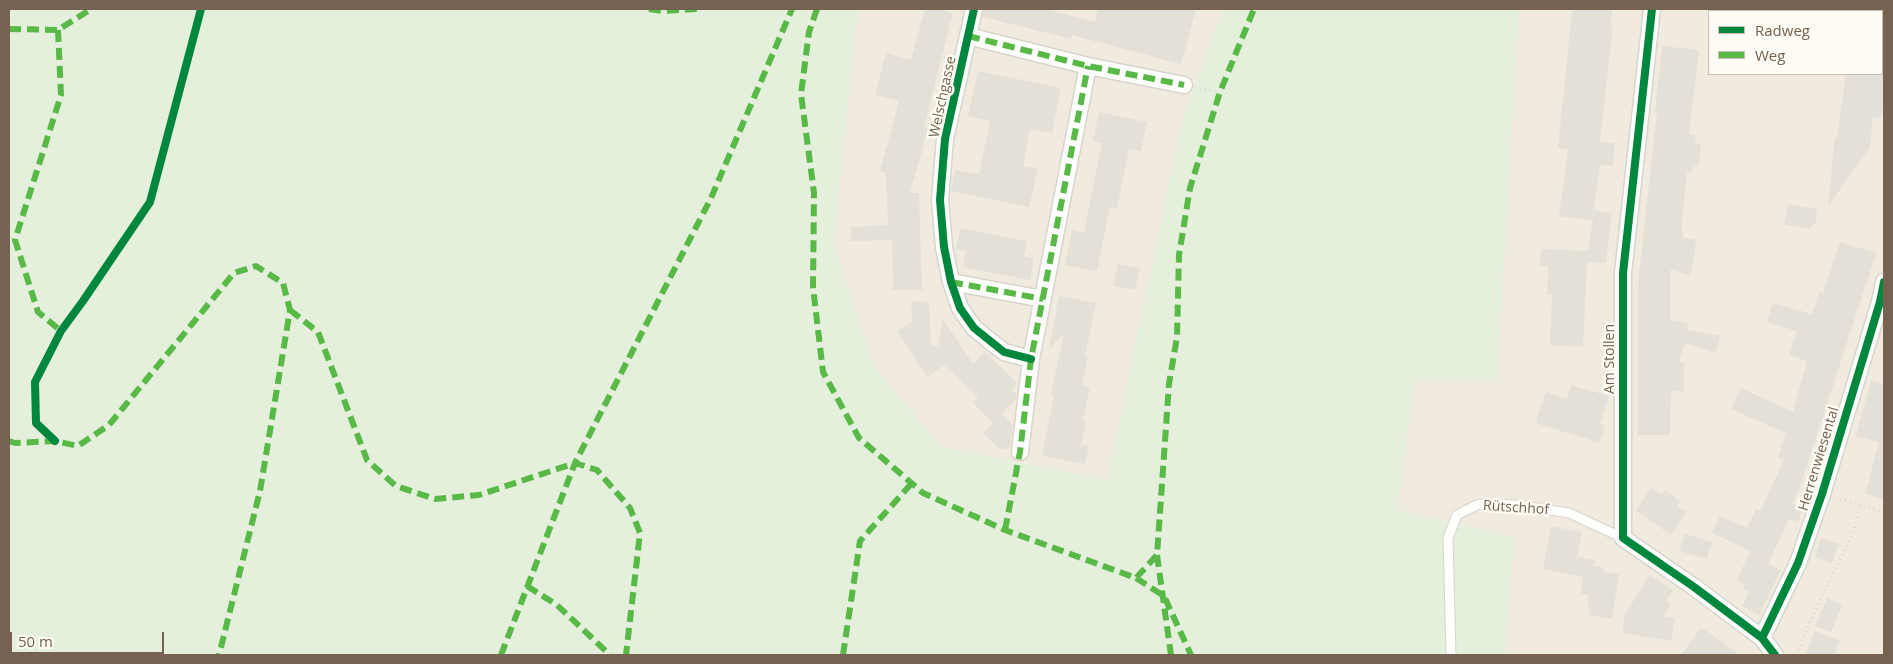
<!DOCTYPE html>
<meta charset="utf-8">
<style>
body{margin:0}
#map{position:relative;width:1893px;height:664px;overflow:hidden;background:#f8f7f0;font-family:"Open Sans",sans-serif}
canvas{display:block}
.frame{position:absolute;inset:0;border:10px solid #766250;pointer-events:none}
.legend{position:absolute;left:1708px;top:10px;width:175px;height:65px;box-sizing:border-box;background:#fefbf4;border:1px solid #c8beb2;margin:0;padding:6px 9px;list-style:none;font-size:15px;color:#766250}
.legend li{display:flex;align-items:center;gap:10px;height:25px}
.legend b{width:25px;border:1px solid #c8beb2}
.scale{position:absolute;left:10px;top:632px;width:154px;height:22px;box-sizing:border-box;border:2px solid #766250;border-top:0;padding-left:6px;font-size:15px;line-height:18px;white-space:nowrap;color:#766250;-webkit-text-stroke:4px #fefbf4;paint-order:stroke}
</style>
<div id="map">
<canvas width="1893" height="664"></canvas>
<div class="frame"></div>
<ul class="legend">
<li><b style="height:6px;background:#00873e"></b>Radweg</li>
<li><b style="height:6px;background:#58b947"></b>Weg</li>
</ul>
<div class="scale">50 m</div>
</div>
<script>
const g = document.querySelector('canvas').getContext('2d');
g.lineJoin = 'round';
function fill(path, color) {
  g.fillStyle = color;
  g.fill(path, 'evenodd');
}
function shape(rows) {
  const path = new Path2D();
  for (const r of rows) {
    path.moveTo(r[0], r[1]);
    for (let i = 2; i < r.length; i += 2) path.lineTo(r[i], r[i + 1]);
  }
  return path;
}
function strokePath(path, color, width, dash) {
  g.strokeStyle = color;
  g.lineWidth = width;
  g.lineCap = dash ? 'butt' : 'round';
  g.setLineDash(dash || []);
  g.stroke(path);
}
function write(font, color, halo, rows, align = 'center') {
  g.font = font + ' "Open Sans",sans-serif';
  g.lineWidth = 5;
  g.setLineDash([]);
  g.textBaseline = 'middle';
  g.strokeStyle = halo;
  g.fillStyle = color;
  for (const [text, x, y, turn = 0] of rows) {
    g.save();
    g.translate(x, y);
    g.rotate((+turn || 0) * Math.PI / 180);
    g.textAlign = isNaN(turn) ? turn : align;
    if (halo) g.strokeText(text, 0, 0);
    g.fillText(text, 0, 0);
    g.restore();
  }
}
const residential = shape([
 [859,9,1223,9,1183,118,1107,480,942,447,874,367,834,243,856,24],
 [1519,9,1884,9,1884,655,1504,655,1515,538,1398,510,1414,381,1497,381],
 [1709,11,1882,11,1882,74,1709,74]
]);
const green = shape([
 [9,9,859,9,856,24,834,243,874,367,942,447,1107,480,1183,118,1223,9,1519,9,1497,381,1414,381,1398,510,1515,538,1504,655,9,655]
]);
const building = shape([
 [925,9,938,9,953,13,924,127,928,128,910,193,919,193,922,290,893,290,892,240,851,241,851,227,888,225,886,173,880,171,899,101,875,95,886,53,911,60],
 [984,9,1045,9,1095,22,1098,9,1196,9,1181,64,1072,35,1071,39,983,17],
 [1572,9,1612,9,1611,26,1613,26,1600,142,1615,143,1613,166,1600,165,1592,220,1559,216,1568,149,1558,148],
 [1662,46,1699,50,1689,134,1696,135,1695,143,1701,144,1699,165,1693,164,1692,173,1687,172,1681,232,1683,232,1683,238,1696,240,1694,258,1690,275,1670,270,1670,320,1688,323,1687,330,1720,336,1716,353,1686,343,1684,346,1679,361,1684,363,1684,392,1671,391,1670,435,1638,435,1638,283,1657,112,1655,112],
 [978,71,1061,88,1052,133,1030,129,1023,166,1038,169,1029,207,951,191,955,170,979,174,990,121,968,116],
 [1846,74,1884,74,1884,97,1881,118,1873,117,1870,147,1828,206,1835,138,1837,138],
 [1099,112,1147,122,1141,151,1129,149,1117,209,1110,207,1097,271,1065,265,1072,230,1084,233,1102,143,1093,141],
 [1788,204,1817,209,1816,222,1814,225,1809,229,1784,224],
 [1594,210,1612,213,1606,263,1587,262,1583,347,1550,345,1552,295,1547,295,1548,266,1540,266,1541,249,1588,251],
 [960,228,1027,241,1024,256,1034,258,1030,280,963,267,966,251,956,249],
 [1840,242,1876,253,1800,487,1792,504,1803,507,1798,522,1789,519,1768,564,1781,570,1759,615,1742,606,1749,592,1743,589,1745,584,1737,580,1750,551,1712,533,1720,516,1747,528,1756,509,1760,511,1784,460,1778,458,1786,433,1731,409,1741,388,1793,412,1807,361,1789,355,1797,331,1767,322,1773,303,1812,314,1819,292,1823,293],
 [1118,264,1140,268,1135,290,1113,286],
 [1059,296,1096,303,1085,356,1088,357,1082,385,1090,387,1083,421,1086,422,1081,445,1089,446,1085,464,1042,456,1054,395,1051,394,1064,333,1049,349],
 [911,301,929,302,931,345,938,346,943,319,973,364,985,352,1017,383,1011,390,1017,395,1016,399,1002,414,1013,425,1010,448,1000,449,983,433,993,423,973,403,978,397,944,365,927,377,897,331,912,321],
 [1871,380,1884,384,1884,499,1865,494,1879,442,1856,436],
 [1571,385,1609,396,1600,424,1605,425,1599,443,1536,423,1546,392,1567,399],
 [1651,488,1662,495,1665,490,1680,501,1677,506,1687,512,1671,535,1636,510],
 [1551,526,1582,532,1577,557,1595,560,1594,566,1604,568,1604,572,1619,574,1612,619,1589,615,1591,608,1587,607,1589,595,1581,593,1583,577,1543,569],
 [1685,534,1712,542,1707,559,1679,551],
 [1821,538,1839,544,1832,563,1815,558],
 [1650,575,1673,590,1666,601,1671,604,1663,616,1675,618,1671,641,1622,633,1625,614],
 [1827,598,1842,605,1831,632,1815,626],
 [1701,628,1708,632,1740,655,1681,655],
 [1815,631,1840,641,1834,655,1805,655]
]);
const path = shape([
 [1200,88,1220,92],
 [1840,499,1884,512],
 [1796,655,1822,595,1842,557,1853,532,1861,505]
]);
const lane = shape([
 [1451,655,1448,538,1457,515,1479,504,1517,505,1569,513,1623,538]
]);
const street = shape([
 [974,9,945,139,940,200,944,247,951,282,960,308,974,328,1004,352,1031,359],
 [1652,9,1623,273,1623,538,1694,587,1762,638,1775,655],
 [968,36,1088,66,1184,85],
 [951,282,1043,299],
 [1020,452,1031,359,1088,66],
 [1762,638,1798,563,1822,494,1880,302,1884,282]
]);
const quiet = shape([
 [649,9,663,11,697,9],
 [817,9,809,32,801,94,814,193,813,287,823,372,859,438,923,493,1005,530,1136,578,1157,555,1169,384,1177,337,1179,255,1190,188,1220,92,1254,9],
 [9,29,58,30,91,9],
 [58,30,61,95,15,240,38,312,61,331],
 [968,36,1088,66,1184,85],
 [951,282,1043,299],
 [290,310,318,332,367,460,396,486,435,499,479,495,575,463,597,470,630,508,640,533,626,655],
 [9,441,15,443,55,441,78,446,109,425,234,273,256,266,283,283,290,310,260,491,219,655],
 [1005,530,1020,452,1031,359,1088,66],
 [1157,555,1171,655],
 [1136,578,1164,596,1191,655],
 [527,586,557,605,610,655],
 [501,655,575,463,711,198,792,9],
 [843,655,860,541,912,483]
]);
const cycleway = shape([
 [974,9,945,139,940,200,944,247,951,282,960,308,974,328,1004,352,1031,359],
 [1652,9,1623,273,1623,538,1694,587,1762,638,1775,655],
 [55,441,36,423,35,382,61,331,83,301,150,202,201,9],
 [1762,638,1798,563,1822,494,1880,302,1884,282]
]);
const streetNames = [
 ["Welschgasse",943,97,-78],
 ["Am Stollen",1610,359,-90],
 ["Herrenwiesental",1819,459,-73],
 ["Rütschhof",1516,508,4]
];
fill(residential, '#f0eadf');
fill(green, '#e4efdc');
fill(building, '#e5e0d7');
strokePath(lane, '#d8d4ce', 11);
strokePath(street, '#d8d4ce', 19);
strokePath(path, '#dad6d1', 3, [1, 4]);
strokePath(lane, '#fefefd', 9);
strokePath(street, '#fefefd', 16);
strokePath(quiet, '#58b947', 6, [12, 6]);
strokePath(cycleway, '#00873e', 8);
write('14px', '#766250', '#fefbf4', streetNames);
</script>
